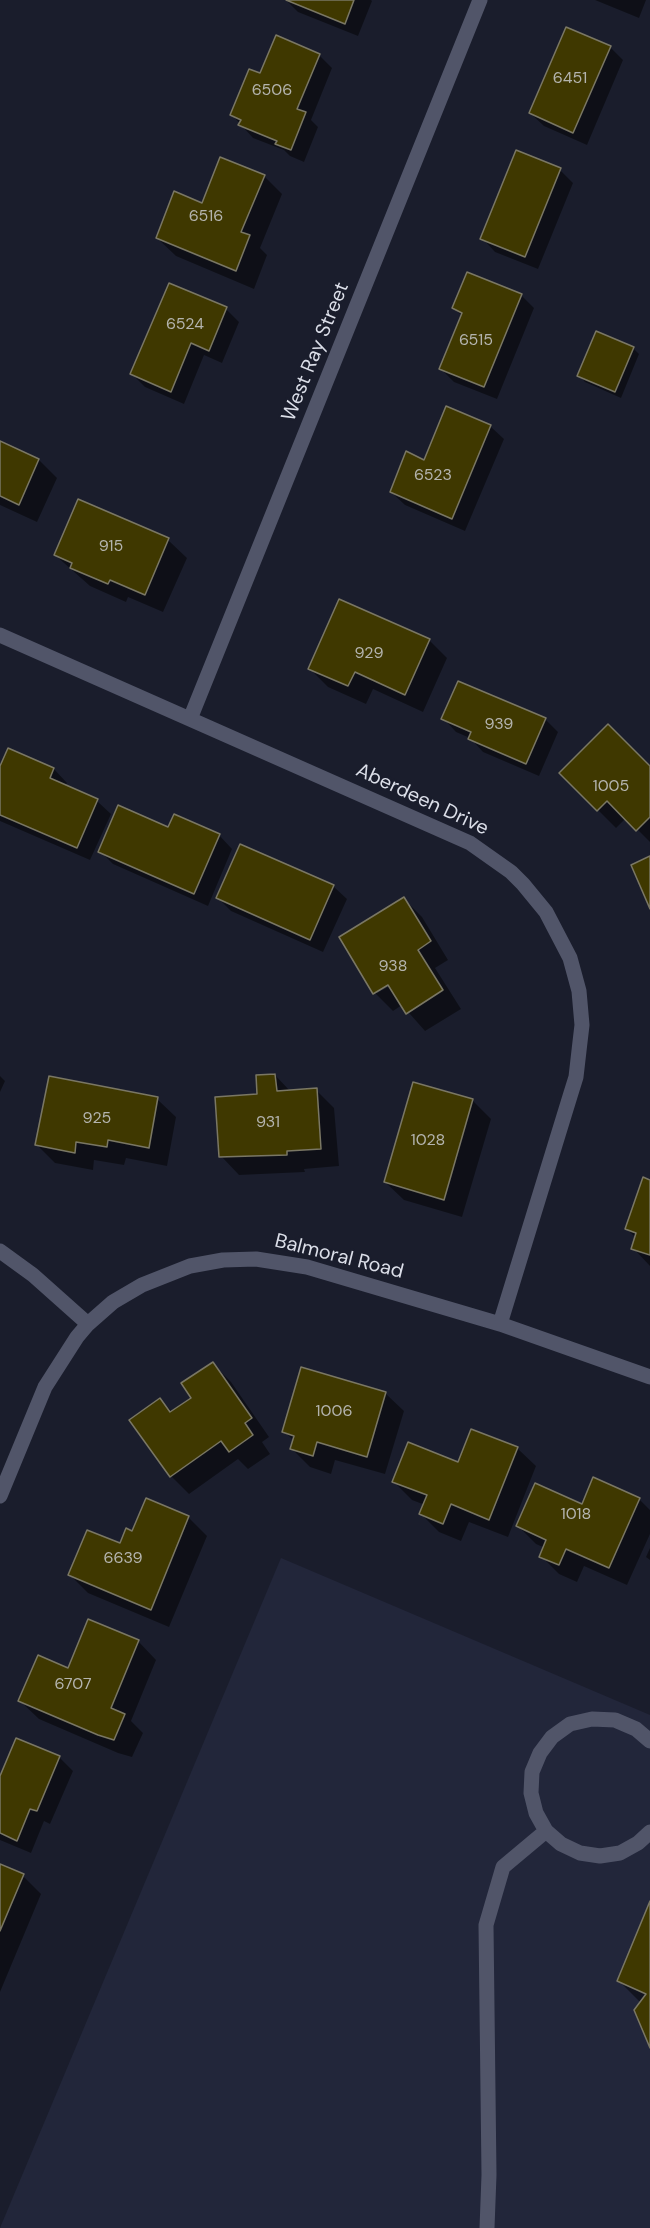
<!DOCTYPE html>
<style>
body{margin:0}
canvas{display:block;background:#1a1d2c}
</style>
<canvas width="650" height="2228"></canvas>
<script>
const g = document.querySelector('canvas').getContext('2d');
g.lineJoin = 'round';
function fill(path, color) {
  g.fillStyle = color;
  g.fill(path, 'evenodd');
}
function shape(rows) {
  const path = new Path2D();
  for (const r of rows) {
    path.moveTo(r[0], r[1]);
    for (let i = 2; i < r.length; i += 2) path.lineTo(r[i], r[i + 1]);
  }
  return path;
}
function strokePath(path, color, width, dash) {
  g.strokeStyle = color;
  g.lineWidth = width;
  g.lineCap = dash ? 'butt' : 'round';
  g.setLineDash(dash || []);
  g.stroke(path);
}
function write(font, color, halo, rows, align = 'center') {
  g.font = font + ' "DM Sans",sans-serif';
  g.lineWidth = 5;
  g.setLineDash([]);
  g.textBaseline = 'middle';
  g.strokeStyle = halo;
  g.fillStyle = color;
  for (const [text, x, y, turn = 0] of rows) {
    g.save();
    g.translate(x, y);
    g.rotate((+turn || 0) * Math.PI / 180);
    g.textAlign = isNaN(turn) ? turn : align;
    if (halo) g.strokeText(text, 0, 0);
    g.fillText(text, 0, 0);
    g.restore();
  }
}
const built = shape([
 [281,1558,650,1715,650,2228,0,2228]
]);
const shadow = shape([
 [286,0,371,0,372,1,358,36,298,12],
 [595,0,646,0,639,18],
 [610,47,623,60,587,145,544,126,530,113],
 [319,55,332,68,311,120,318,127,304,162,290,156,284,150,253,138,232,115,261,75],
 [560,170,573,183,538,269,495,252,482,238],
 [264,176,282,194,260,248,267,255,254,289,176,256,157,238,203,205],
 [521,295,534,308,497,399,454,382,441,369,462,316,454,308],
 [226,309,239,322,222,363,204,355,184,404,145,387,132,374],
 [633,348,639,354,621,398,585,382,579,375],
 [490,426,504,439,465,531,405,505,391,492,425,462],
 [0,443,39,460,57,478,37,522,0,505],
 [79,501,168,540,187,558,163,612,128,597,126,602,90,586,55,555],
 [429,640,447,658,423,712,373,689,366,704,328,687,310,669],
 [443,718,545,719,558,732,539,776,483,752,470,738,456,732],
 [9,750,54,769,67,783,65,787,97,801,111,814,90,860,0,821,0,770],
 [650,768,650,842,626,818,616,828,561,773],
 [169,828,219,835,232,849,208,906,113,864,100,851],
 [333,886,347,899,323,952,231,911,218,898],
 [404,899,422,917,448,960,435,968,461,1009,425,1031,402,1005,393,1011,375,993],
 [394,980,395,983,377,993,377,990],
 [275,1075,291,1092,316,1090,334,1108,339,1166,304,1169,305,1172,239,1175,221,1156,259,1095],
 [0,1076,5,1081,0,1092],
 [157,1099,176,1117,167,1166,126,1158,124,1165,94,1160,93,1170,55,1163,37,1145],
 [472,1100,491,1119,462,1217,404,1200,385,1182],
 [650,1181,650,1266,633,1248,636,1238,627,1229],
 [213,1364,231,1382,269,1437,262,1442,270,1454,248,1469,238,1459,189,1494,171,1476,160,1400,173,1412,194,1398],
 [385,1393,404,1411,385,1474,335,1460,331,1474,310,1467,292,1449,294,1441,284,1431],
 [517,1448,536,1466,508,1537,469,1522,461,1541,439,1532,421,1514,425,1505,412,1500,394,1482],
 [639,1499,650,1510,650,1534,627,1585,584,1566,577,1582,559,1574,541,1556,545,1548,536,1544,517,1525,582,1506],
 [188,1517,207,1536,169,1627,88,1593,70,1575,121,1544],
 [650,1548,650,1560,646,1557],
 [138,1641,156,1660,131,1721,143,1733,132,1757,118,1753,39,1719,20,1701,69,1670],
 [17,1740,60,1758,73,1771,50,1824,44,1821,31,1853,0,1840,0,1779],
 [0,1866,23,1876,41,1894,0,1992],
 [650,1905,650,2044,641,2003,619,1981]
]);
const building = shape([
 [286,0,354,0,345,24,286,0],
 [566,27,611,46,573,133,529,113,566,27],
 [276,35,320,54,297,109,306,112,291,150,275,144,277,141,238,125,241,120,230,115,249,69,260,73,276,35],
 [516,150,561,168,525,257,480,239,516,150],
 [220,157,265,175,241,232,250,235,236,271,156,238,174,191,202,203,220,157],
 [467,272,522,294,484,387,439,369,462,313,452,308,467,272],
 [169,283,227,307,209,351,191,343,171,392,130,374,169,283],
 [596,331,634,347,615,392,577,376,596,331],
 [446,406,491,425,452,519,390,492,406,451,424,460,446,406],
 [0,441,39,459,19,505,0,496,0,441],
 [78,499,169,538,145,595,110,580,108,584,70,568,72,563,54,555,78,499],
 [339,599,430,639,405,695,355,672,348,686,308,669,339,599],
 [458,681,546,718,526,764,468,739,471,732,441,719,458,681],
 [608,724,650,766,650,817,636,831,607,801,597,811,559,773,608,724],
 [8,748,54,768,50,778,98,799,77,848,0,815,0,766,8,748],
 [118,805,168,827,174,814,220,834,194,894,98,852,118,805],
 [240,844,334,885,310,940,216,898,240,844],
 [650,856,650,909,631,865,650,856],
 [404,897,431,941,418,950,443,990,406,1014,388,985,373,994,339,937,404,897],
 [275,1074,277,1091,317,1088,321,1149,287,1151,287,1155,219,1157,215,1097,257,1094,256,1075,275,1074],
 [49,1076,158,1097,149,1148,108,1140,107,1147,76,1142,75,1153,35,1145,49,1076],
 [413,1082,473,1099,444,1200,384,1182,413,1082],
 [643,1177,650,1180,650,1255,631,1249,636,1233,625,1229,643,1177],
 [213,1362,252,1418,245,1423,253,1435,229,1452,221,1441,170,1477,129,1420,160,1398,170,1412,191,1398,181,1383,213,1362],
 [301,1367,386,1392,367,1457,317,1442,313,1456,290,1449,294,1436,282,1432,301,1367],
 [471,1429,518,1447,489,1520,451,1504,443,1524,419,1514,427,1495,392,1482,408,1442,458,1462,471,1429],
 [593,1477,640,1498,609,1568,566,1549,559,1565,539,1557,546,1540,516,1526,535,1483,582,1504,593,1477],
 [146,1498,189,1516,151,1610,68,1575,87,1530,120,1543,126,1528,132,1531,146,1498],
 [88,1619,139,1640,111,1708,125,1714,114,1740,98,1735,18,1701,38,1655,68,1668,88,1619],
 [16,1738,60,1756,37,1811,30,1809,17,1841,0,1833,0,1776,16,1738],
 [0,1864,24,1874,0,1931,0,1864],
 [650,1901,650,2048,634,2010,646,1994,617,1981,650,1901]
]);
const lane = shape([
 [650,1741,636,1729,615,1720,592,1719,570,1724,552,1737,540,1753,532,1772,531,1793,536,1813,546,1831,561,1844,580,1853,600,1856,620,1853,638,1843,650,1832],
 [487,2228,489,2175,486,1925,503,1867,546,1831]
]);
const street = shape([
 [0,635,470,843,511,872,523,884,546,912,570,958,579,991,582,1025,580,1042,576,1077,571,1093,500,1324],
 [190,719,480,0],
 [0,1251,33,1275,88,1324],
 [0,1496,45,1387,77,1337,88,1324,113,1302,142,1285,190,1266,223,1260,256,1259,307,1267,500,1324,650,1377]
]);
const numberNames = [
 ["6451",570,79],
 ["6506",272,91],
 ["6516",206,217],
 ["6524",185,325],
 ["6515",476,341],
 ["6523",433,476],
 ["915",111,547],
 ["929",369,654],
 ["939",499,725],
 ["1005",611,787],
 ["938",393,967],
 ["925",97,1119],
 ["931",268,1123],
 ["1028",428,1141],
 ["1006",334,1412],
 ["1018",576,1515],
 ["6639",123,1559],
 ["6707",73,1685]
];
const streetNames = [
 ["West Ray Street",316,352,-68],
 ["Aberdeen Drive",422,800,25],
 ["Balmoral Road",339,1257,14]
];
fill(built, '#22263a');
fill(shadow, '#0007');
fill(building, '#3f3800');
strokePath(building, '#7a7764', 1.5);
strokePath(lane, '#515569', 15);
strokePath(street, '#515569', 15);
write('16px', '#b4b4ae', null, numberNames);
write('20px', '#dbdee8', '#1a1d2c', streetNames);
</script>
